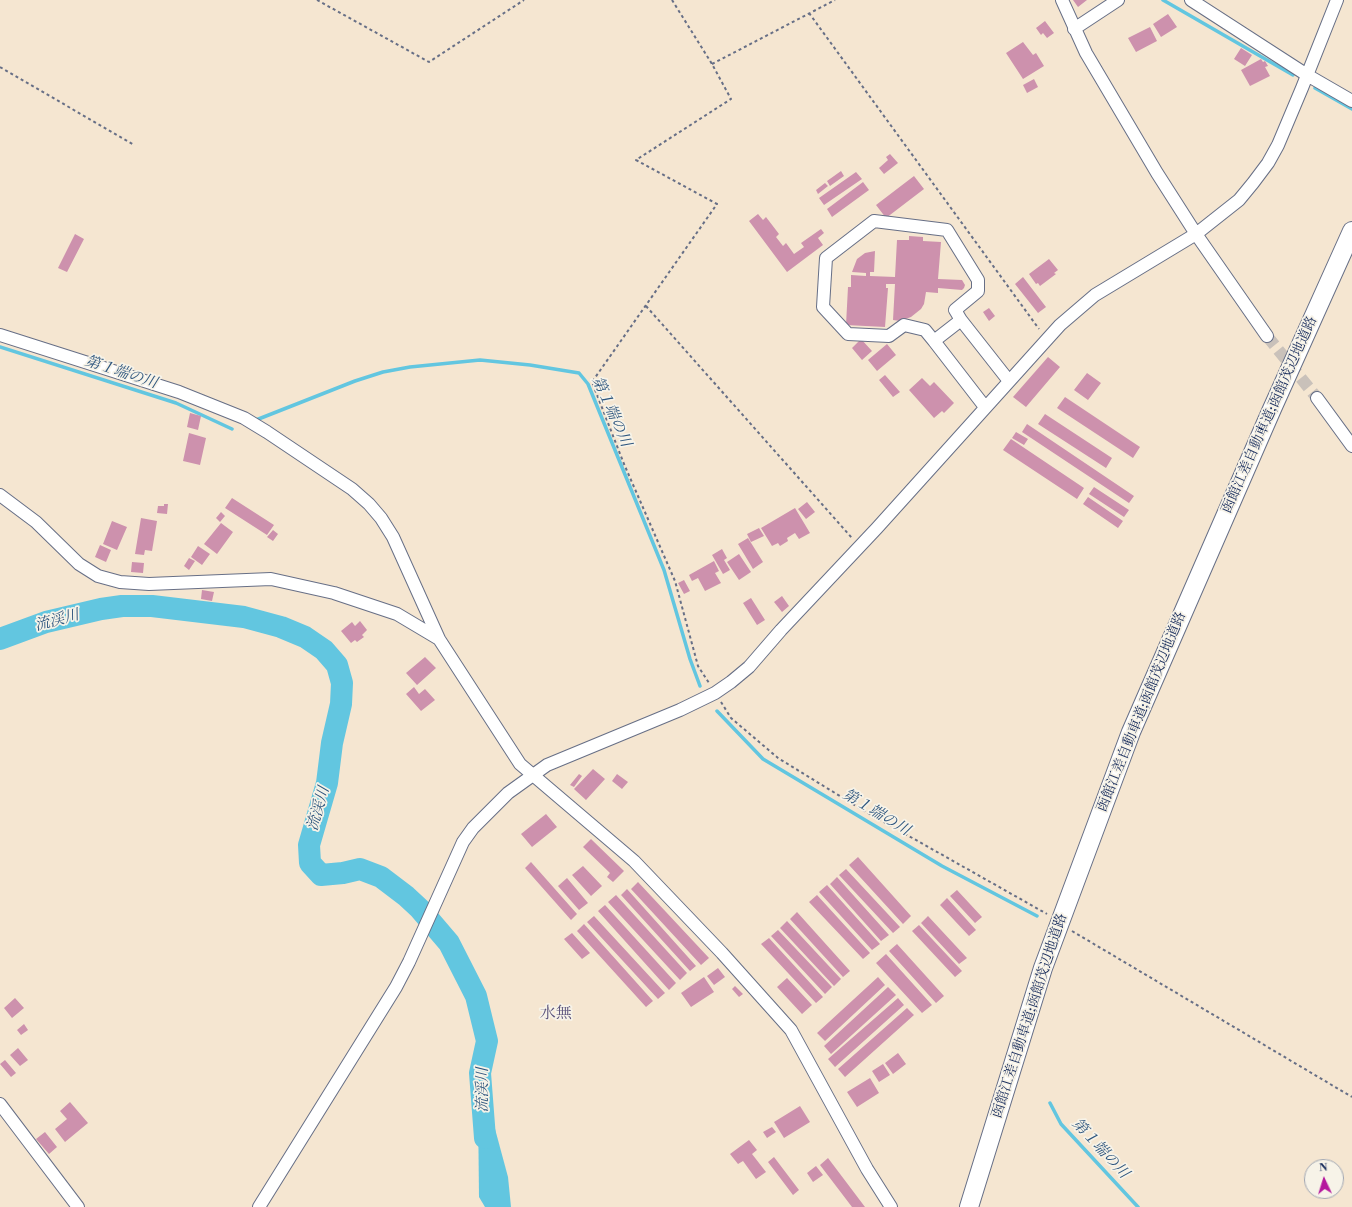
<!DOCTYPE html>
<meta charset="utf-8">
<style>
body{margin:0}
#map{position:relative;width:1352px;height:1207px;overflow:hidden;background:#f5e6d1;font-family:"Libre Bodoni",serif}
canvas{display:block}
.north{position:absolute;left:1304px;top:1159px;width:40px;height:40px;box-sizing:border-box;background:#f7f3e8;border:1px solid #9fa5b1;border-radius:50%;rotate:356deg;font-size:11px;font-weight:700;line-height:16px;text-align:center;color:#1b2f5e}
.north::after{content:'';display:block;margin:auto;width:14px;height:18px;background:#b5179e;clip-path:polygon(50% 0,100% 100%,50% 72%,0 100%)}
</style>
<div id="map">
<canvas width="1352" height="1207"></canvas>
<div class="north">N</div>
</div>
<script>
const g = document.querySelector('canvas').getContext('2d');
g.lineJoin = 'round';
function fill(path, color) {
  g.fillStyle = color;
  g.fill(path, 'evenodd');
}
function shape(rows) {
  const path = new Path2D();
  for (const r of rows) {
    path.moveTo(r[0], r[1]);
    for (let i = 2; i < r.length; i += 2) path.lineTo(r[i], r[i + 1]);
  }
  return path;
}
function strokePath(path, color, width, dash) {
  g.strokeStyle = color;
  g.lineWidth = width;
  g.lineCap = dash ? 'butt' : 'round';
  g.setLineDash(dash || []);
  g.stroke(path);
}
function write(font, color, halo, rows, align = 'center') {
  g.font = font + ' "Libre Bodoni","Noto Serif JP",serif';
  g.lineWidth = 3.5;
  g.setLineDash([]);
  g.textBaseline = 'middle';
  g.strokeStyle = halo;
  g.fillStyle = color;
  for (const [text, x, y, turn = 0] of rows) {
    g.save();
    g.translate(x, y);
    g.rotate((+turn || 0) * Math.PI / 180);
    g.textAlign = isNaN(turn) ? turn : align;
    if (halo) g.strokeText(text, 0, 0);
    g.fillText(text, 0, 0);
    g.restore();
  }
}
const water = shape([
 [478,1105,491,1114,508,1177,511,1207,485,1207,479,1197]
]);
const stream = shape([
 [1163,0,1293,75],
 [1315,88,1352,109],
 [0,347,176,403,232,429],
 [256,420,355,381,383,372,410,367,480,360,530,365,579,373,588,384,664,570,690,659,700,686],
 [717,711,763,759,942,866,1037,916],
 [1050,1103,1061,1124,1138,1207]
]);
const river = shape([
 [0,639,46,622,101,609,122,606,152,606,244,617,281,627,305,637,324,650,337,665,342,683,341,704,332,743,327,783,309,845,310,863,321,875,343,873,360,869,381,877,406,896,420,909,449,943,476,996,487,1041,480,1073,485,1138]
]);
const building = shape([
 [1073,0,1087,0,1078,7],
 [1168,14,1177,27,1161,37,1153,24],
 [1045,21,1054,33,1047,38,1043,33,1041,35,1036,28],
 [1150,27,1157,41,1136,52,1128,38],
 [1023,42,1033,55,1036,53,1044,66,1023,79,1006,53],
 [1241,48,1252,55,1245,66,1234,59],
 [1261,59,1263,62,1265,61,1268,66,1265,67,1270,76,1250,86,1241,70],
 [1034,79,1038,87,1027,93,1023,85],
 [890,154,898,163,884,174,879,168,888,160,886,157],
 [841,171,844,176,830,186,827,181],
 [856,172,862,179,824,205,819,198],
 [914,176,924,189,886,218,876,205],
 [863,182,869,190,832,217,827,209],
 [825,183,828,186,818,194,816,190],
 [758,214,763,220,766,217,779,234,776,237,783,246,786,243,794,254,804,247,801,243,821,229,824,233,818,238,823,245,787,272,749,221],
 [75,234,84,239,67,272,58,268],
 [909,236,923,237,923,241,941,242,938,279,962,280,965,285,964,288,962,290,938,288,938,293,926,292,924,304,921,309,911,317,900,321,893,320,895,284,886,284,886,288,888,288,885,327,846,325,848,287,851,287,851,275,866,276,866,273,852,272,857,259,865,253,875,251,874,272,870,272,870,276,895,277,897,240,909,240],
 [1049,259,1058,270,1054,273,1056,274,1040,286,1038,283,1036,284,1029,274],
 [1023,277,1046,307,1038,313,1015,284],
 [989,308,995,316,989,321,983,312],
 [861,339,872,351,862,360,852,348],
 [887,344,896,355,877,371,868,360],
 [1048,357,1060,367,1026,407,1013,397],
 [1087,373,1101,383,1088,400,1074,390],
 [885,375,900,392,893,397,879,380],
 [922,378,930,386,934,382,954,403,944,413,942,411,934,418,909,390],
 [1065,397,1140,447,1133,458,1057,408],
 [190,413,201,416,198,430,187,427],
 [1045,414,1112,458,1106,468,1038,424],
 [1027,424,1134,496,1129,503,1022,432],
 [1016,432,1028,439,1024,445,1012,438],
 [189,433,206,438,200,465,183,461],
 [1011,439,1084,488,1077,499,1003,450],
 [1094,487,1129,510,1124,517,1089,494],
 [1088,497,1123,521,1118,528,1083,504],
 [232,498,274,525,267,535,225,508],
 [807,502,815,512,806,519,798,509],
 [164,504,168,504,167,514,157,513,158,506,164,506],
 [795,508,810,533,799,539,795,533,787,538,788,541,780,546,778,543,772,546,761,528],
 [221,512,225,516,220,522,216,518],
 [141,518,157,521,152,551,145,550,144,555,135,554],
 [112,521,127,527,117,550,103,544],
 [221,523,233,532,217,554,204,544],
 [759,528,764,536,751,542,747,534],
 [273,530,278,534,273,541,267,537],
 [748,538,763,562,753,569,738,544],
 [100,545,111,550,106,562,95,557],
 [198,546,210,554,202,565,191,557],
 [722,549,727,558,724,560,730,570,723,574,712,555],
 [739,554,751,572,739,580,727,562],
 [189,558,195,561,189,570,184,566],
 [714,561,719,571,715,573,721,583,705,591,698,578,692,581,689,575],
 [132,562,144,563,143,573,131,572],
 [684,580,690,591,684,594,678,583],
 [202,590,214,592,212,601,201,599],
 [782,596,789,606,782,612,774,602],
 [751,598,765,620,757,625,743,603],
 [360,621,367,630,362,635,364,637,357,642,355,640,351,643,341,631,352,622,355,626],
 [425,657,436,668,417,685,406,673],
 [414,687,419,694,425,689,435,700,421,711,406,694],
 [593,769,605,779,586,800,574,789],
 [579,774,582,776,574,787,570,785],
 [617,774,628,782,622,789,612,781],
 [546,814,557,827,532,847,521,834],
 [591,839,624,871,613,882,607,877,610,873,583,847],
 [858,857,911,916,903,924,849,865],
 [531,862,577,914,571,920,525,868],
 [583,866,602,886,591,896,572,875],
 [846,869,900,927,893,933,839,875],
 [837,877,889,935,881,941,830,884],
 [567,878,588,903,579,910,558,886],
 [638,882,709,958,701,965,631,889],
 [827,885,880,944,872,950,819,892],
 [627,889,696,966,690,971,621,895],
 [957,890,982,917,975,923,950,896],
 [616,895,687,973,680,980,608,902],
 [817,895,870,953,863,959,809,902],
 [947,898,976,930,969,936,940,905],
 [605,905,676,983,669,990,598,911],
 [797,912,850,971,843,977,790,919],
 [594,916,665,993,658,999,587,922],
 [928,916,967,958,959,964,921,923],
 [787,921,841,979,834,986,780,928],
 [584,924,653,1001,646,1007,577,931],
 [919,925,962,971,955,977,912,931],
 [778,930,832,987,825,994,771,936],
 [572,933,590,953,582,959,564,939],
 [769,938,823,997,816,1003,761,944],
 [897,944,944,996,936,1003,889,951],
 [886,954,932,1005,922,1013,876,963],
 [718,968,725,977,714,985,707,976],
 [704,977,714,992,691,1007,681,993],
 [878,977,885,985,825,1041,817,1033],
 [787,978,812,1005,802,1014,777,987],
 [735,986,743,994,739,997,732,989],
 [888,987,896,995,831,1054,824,1046],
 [15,998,24,1008,12,1018,4,1008],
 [898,998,904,1005,835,1067,828,1059],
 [907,1008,914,1015,845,1077,838,1069],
 [24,1024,28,1030,21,1035,17,1030],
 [18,1048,28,1060,20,1066,10,1055],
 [898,1053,906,1064,893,1074,885,1063],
 [5,1060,16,1073,11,1077,0,1064],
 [883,1064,890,1075,879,1082,872,1071],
 [870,1078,879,1093,857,1107,847,1092],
 [70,1102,88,1123,65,1142,55,1129,67,1119,60,1111],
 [800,1106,810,1122,784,1138,774,1122],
 [772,1127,776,1132,767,1138,763,1132],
 [45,1132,57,1147,49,1154,36,1139],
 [749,1140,757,1150,752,1154,766,1172,756,1179,743,1161,738,1164,730,1154],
 [774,1157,799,1190,793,1195,768,1162],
 [828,1158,865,1207,852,1207,820,1165],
 [816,1166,823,1175,813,1182,807,1173]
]);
const minorTunnel = shape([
 [1267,336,1317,398]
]);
const path = shape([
 [317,0,429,62,524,0],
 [672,0,712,64,731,99,636,160,717,204,592,382,624,464,675,581,698,666,709,683],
 [809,13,1039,329],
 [712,64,835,0],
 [0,67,134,145],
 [646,306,852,538],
 [721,702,731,718,778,758,861,809,1047,914],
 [1072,931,1352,1097]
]);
const minor = shape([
 [1062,0,1086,53,1157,173,1196,234,1267,336],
 [1191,0,1307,75,1352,101],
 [1074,29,1118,0],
 [0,335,179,392,244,418,267,432,352,489,369,504,381,518,393,537,439,639,520,764,634,861,722,953,791,1030,867,1169,891,1207],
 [934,341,925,330,904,325,889,336,848,334,823,307,826,258,874,221,947,230,978,280,978,291,955,310,961,320],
 [1317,398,1352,446],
 [985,407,934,341,961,320,1009,381],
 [0,495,36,522,79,564,98,576,120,582,149,584,271,579,334,593,397,614,439,639],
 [0,1104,78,1207],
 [259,1207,396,987,409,962,463,842,473,828,508,793,547,765,680,710,715,693,731,682,749,667,781,630,877,528,1060,325,1095,295,1196,234,1239,200,1253,183,1268,163,1278,145,1302,88,1337,0]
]);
const highway = shape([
 [969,1207,1043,968,1131,732,1272,409,1352,231]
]);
const streetNames = [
 ["函館江差自動車道;函館茂辺地道路",1270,415,-66],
 ["函館江差自動車道;函館茂辺地道路",1142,712,-68],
 ["函館江差自動車道;函館茂辺地道路",1030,1016,-72]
];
const waterNames = [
 ["第１端の川",121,373,18],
 ["第１端の川",611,412,66],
 ["流渓川",57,621,-15],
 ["流渓川",319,809,-74],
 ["第１端の川",876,813,31],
 ["流渓川",483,1090,-90],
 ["第１端の川",1100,1149,47]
];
const quarterNames = [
 ["水無",556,1014]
];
fill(water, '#62c6e0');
strokePath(stream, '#62c6e0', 3.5);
strokePath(river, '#62c6e0', 22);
fill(building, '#cd91ad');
strokePath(minorTunnel, '#c9c1ba', 12, [12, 6]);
strokePath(minor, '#676f86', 14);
strokePath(highway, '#676f86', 20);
strokePath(path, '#676f86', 2, [3, 3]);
strokePath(minor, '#fff', 12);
strokePath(highway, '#fff', 18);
write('14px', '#1b2f5e', '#f7f3e8', streetNames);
write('italic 15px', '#2d557e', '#f7f3e8', waterNames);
write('16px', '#59517a', '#f7f3e8', quarterNames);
</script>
